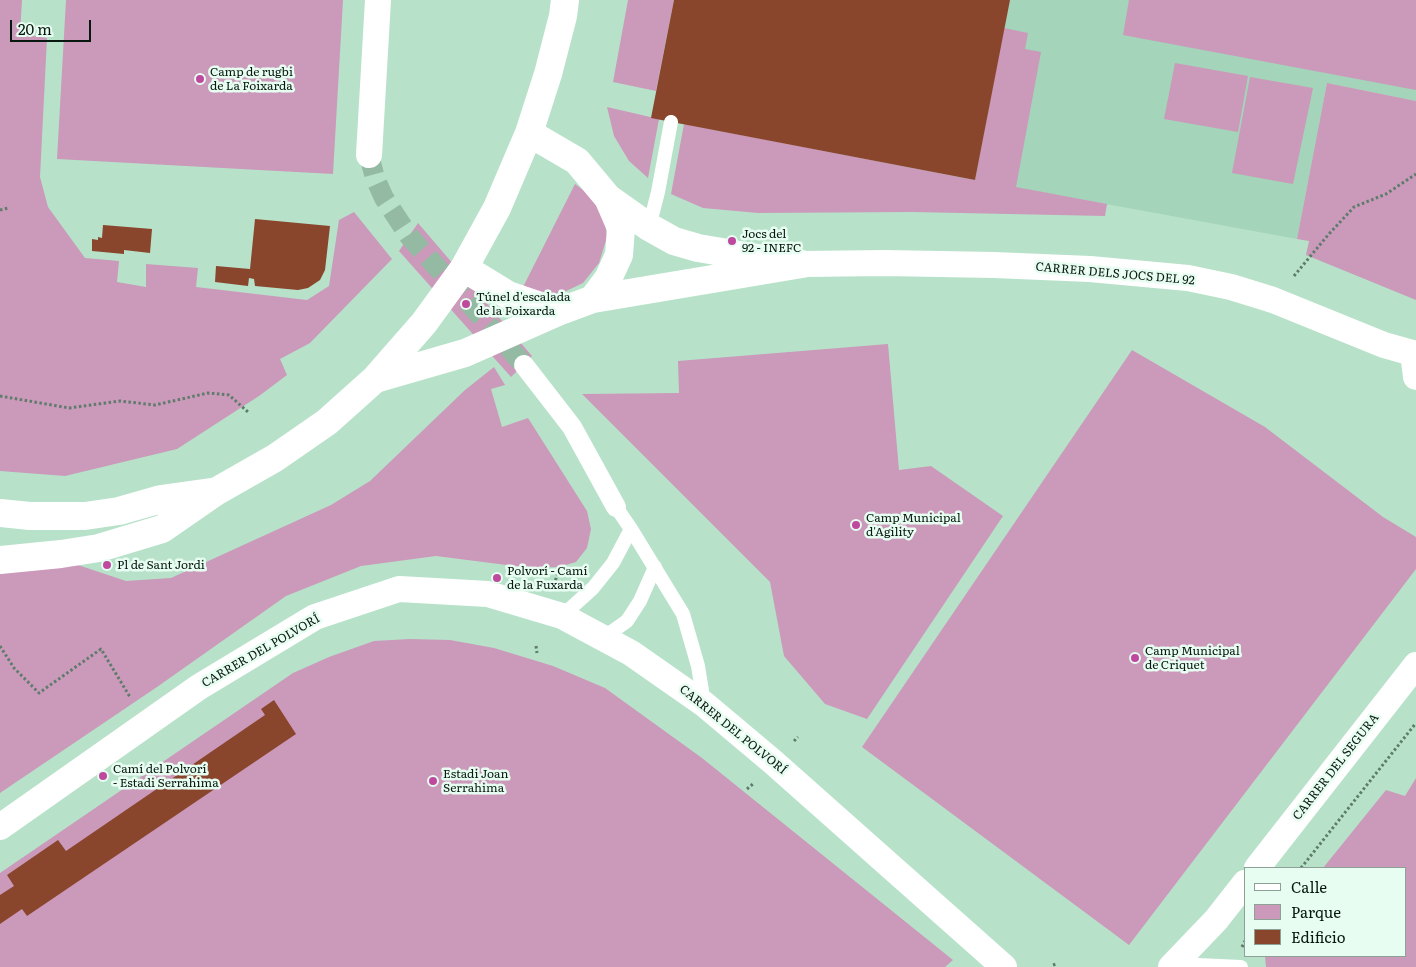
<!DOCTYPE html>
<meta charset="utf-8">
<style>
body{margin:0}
#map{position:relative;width:1416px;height:967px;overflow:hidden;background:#b7e2c9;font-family:Literata,serif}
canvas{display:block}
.legend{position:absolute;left:1244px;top:867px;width:162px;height:90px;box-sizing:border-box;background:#e8fdf1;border:1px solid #8ea197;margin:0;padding:6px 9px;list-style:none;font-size:15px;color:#081810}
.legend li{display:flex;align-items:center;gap:10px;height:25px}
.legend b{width:25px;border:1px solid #8ea197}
.scale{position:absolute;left:10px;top:20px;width:81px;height:22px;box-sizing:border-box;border:2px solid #081810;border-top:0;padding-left:6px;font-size:15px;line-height:18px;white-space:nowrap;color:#081810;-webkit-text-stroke:4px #e8fdf1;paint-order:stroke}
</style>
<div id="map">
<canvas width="1416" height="967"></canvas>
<ul class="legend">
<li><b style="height:6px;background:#fff"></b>Calle</li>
<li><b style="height:14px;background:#cb99ba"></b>Parque</li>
<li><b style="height:14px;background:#8a452d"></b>Edificio</li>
</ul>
<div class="scale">20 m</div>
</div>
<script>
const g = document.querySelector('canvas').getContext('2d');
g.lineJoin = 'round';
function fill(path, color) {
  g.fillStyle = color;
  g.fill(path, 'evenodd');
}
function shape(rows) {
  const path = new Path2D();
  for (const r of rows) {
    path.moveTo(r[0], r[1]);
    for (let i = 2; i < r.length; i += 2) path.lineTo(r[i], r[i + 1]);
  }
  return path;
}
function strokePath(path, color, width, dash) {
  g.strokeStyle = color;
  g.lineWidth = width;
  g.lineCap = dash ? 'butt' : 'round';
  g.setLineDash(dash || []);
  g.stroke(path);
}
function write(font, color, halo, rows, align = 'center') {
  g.font = font + ' Literata,serif';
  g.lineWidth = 5;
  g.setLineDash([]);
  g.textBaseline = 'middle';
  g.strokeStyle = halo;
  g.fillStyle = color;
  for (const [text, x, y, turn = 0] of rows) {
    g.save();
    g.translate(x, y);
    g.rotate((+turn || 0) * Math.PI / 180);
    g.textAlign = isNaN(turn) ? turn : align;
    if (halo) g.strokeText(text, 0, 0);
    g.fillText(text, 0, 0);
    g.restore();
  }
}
const built = shape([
 [674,0,1416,0,1416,101,1327,83,1297,239,975,180,651,118]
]);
const green = shape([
 [0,0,22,0,20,34,47,38,40,177,48,207,85,258,119,261,117,282,146,287,146,264,198,268,196,287,307,300,329,286,339,220,354,212,392,259,310,343,280,359,287,375,259,396,177,449,65,476,0,471],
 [66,0,343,0,333,174,57,159],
 [628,0,674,0,656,91,613,82],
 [1129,0,1416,0,1416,90,1123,35],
 [1004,28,1028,33,1025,49,1041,52,1016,187,1107,204,1105,216,912,212,758,213,703,208,671,194,684,124,975,180],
 [1175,63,1248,76,1238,132,1164,119],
 [1250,77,1313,88,1293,184,1232,173],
 [1327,83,1416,101,1416,300,1306,255,1309,241,1297,239],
 [607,107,659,119,648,178,629,161,614,136],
 [575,184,594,198,604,215,607,237,599,263,583,283,560,294,540,296,522,289],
 [418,223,532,356,511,377,399,251],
 [888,344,899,470,931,466,1003,516,867,719,825,704,784,656,770,582,582,394,679,393,678,361],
 [1132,350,1265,427,1383,517,1416,537,1416,569,1129,945,862,747],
 [494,367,505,385,491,389,502,427,528,418,587,511,591,529,587,548,576,562,559,567,530,568,436,556,361,566,286,596,157,687,0,793,0,573,78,565,126,581,171,578,331,505,370,481,465,390],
 [410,639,450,640,494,648,553,666,605,688,702,758,953,960,945,967,0,967,0,873,293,673,329,657,374,641],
 [1416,778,1416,967,1266,967,1265,956,1405,956,1405,868,1323,868,1386,790,1405,796]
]);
const building = shape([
 [674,0,1010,0,975,180,651,118],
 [255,219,330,226,325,270,320,280,308,288,298,290,255,286,254,279,249,278,248,286,215,282,216,266,250,269],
 [103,225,152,229,150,253,124,250,124,254,92,251,92,239,98,240,98,237,102,238],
 [274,700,296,734,27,916,22,909,0,924,0,895,14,886,7,875,58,840,66,851,265,715,261,709]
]);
const pedestrianTunnel = shape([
 [369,155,375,178,384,198,409,236,524,365]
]);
const path = shape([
 [0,210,8,208],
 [1294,276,1328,235,1354,207,1386,194,1416,174],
 [0,396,69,408,120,401,155,405,208,393,229,395,248,412],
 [554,585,558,572],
 [0,646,14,668,39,693,101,649,130,697],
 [536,646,537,653],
 [794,741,798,737],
 [747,789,754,783],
 [1301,868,1416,723],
 [1242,947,1245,941],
 [1053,965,1056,964]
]);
const service = shape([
 [649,227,658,192,671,122],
 [616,507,631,529,683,614,698,666,704,703],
 [562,616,593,588,613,563,631,529],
 [603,638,627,621,640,601,655,567],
 [1176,964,1241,967]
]);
const pedestrian = shape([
 [524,365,572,427,616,507]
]);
const minor = shape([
 [369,155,378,0],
 [802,264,885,263,994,265,1090,269,1188,278,1231,287,1273,300,1384,345,1416,354],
 [1413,353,1416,377],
 [0,827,199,687,315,617,399,589,488,594,562,616,631,653,704,704,773,762,1004,967],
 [1257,868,1416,665],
 [1171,967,1216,920,1245,883]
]);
const tertiary = shape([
 [529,133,577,161,608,198,649,227,674,241,698,248,775,261],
 [464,268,508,295,558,312],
 [593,299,608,279,619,255,621,228,608,198],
 [375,379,465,353,558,312,593,299,802,264],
 [0,513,30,516,85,516,119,511,161,499,211,492],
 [0,560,61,554,99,548,162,529,217,491,275,458,327,422,375,379,424,323,464,268,497,208,529,133,548,74,563,16,565,0]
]);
const markers = [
 [200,79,5,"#bf499f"],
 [732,241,5,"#bf499f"],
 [466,304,5,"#bf499f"],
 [856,525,5,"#bf499f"],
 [107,565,5,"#bf499f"],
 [497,578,5,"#bf499f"],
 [1135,658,5,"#bf499f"],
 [103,776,5,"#bf499f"],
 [433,781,5,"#bf499f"]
];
const poiNames = [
 ["Camp de rugbi",210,72],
 ["de La Foixarda",210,86],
 ["Jocs del",742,234],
 ["92 - INEFC",742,248],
 ["Túnel d'escalada",476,297],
 ["de la Foixarda",476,311],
 ["Camp Municipal",866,518],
 ["d'Agility",866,532],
 ["Pl de Sant Jordi",117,565],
 ["Polvorí - Camí",507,571],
 ["de la Fuxarda",507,585],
 ["Camp Municipal",1145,651],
 ["de Criquet",1145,665],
 ["Camí del Polvorí",113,769],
 ["- Estadi Serrahima",113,783],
 ["Estadi Joan",443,774],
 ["Serrahima",443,788]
];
const streetNames = [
 ["CARRER DELS JOCS DEL 92",1115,274,5],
 ["CARRER DEL POLVORÍ",261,651,-30],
 ["CARRER DEL POLVORÍ",733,730,39],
 ["CARRER DEL SEGURA",1336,767,-52]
];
fill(built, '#a4d4b9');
fill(green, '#cb99ba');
fill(building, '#8a452d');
strokePath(pedestrianTunnel, '#94baa4', 20, [20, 10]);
strokePath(path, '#5e7b6b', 3, [2.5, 2.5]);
strokePath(service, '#fff', 14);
strokePath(pedestrian, '#fff', 20);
strokePath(minor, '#fff', 26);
strokePath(tertiary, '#fff', 28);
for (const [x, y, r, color] of markers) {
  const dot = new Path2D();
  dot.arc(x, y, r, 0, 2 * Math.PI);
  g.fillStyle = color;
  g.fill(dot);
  strokePath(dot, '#e8fdf1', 2);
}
write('12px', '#081810', '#e8fdf1', poiNames, 'left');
write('12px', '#081810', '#e8fdf1', streetNames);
</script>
